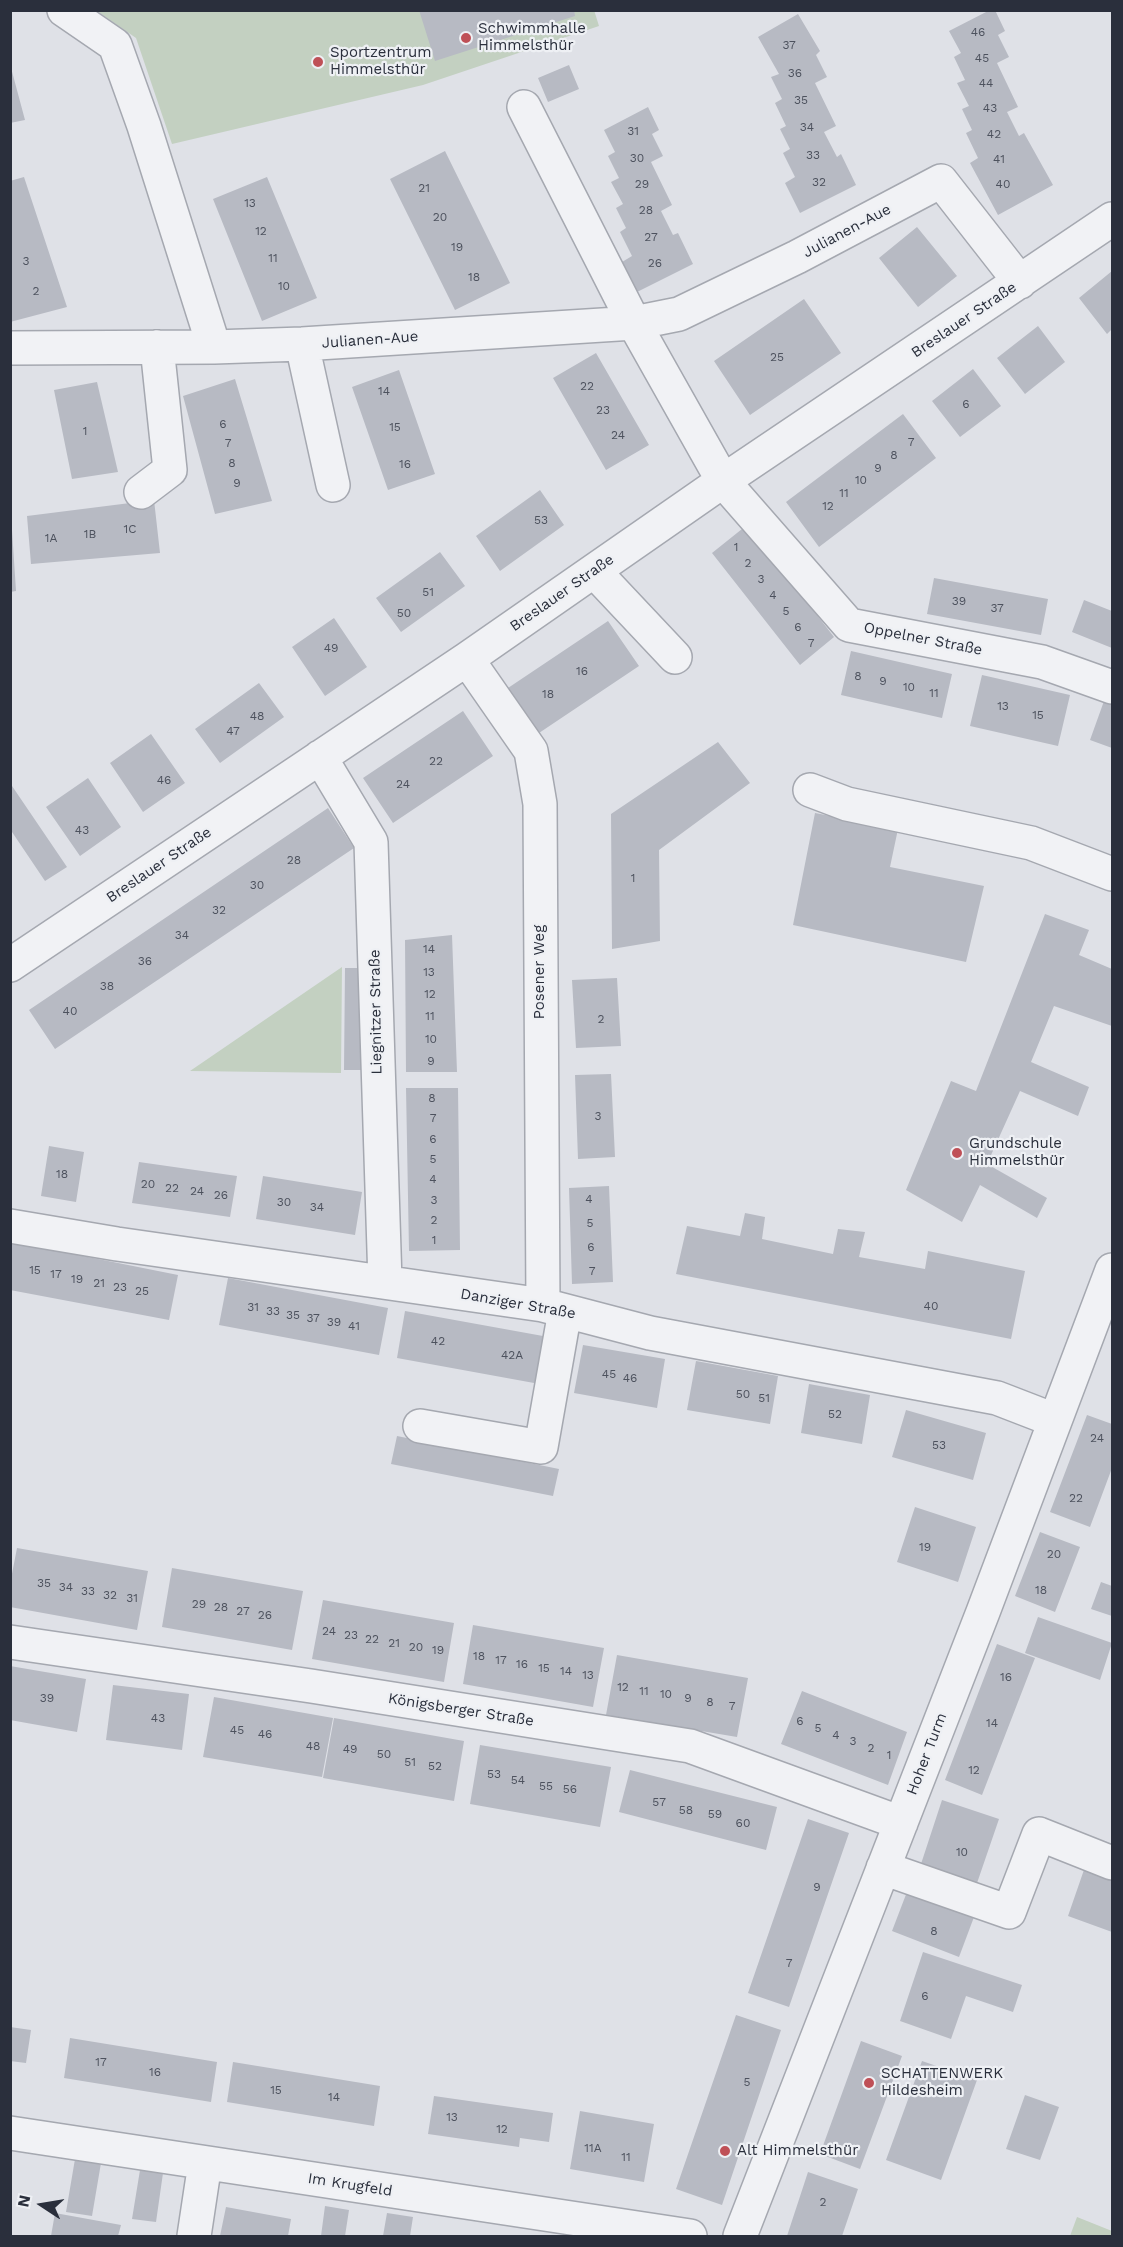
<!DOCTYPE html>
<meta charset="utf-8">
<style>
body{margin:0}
#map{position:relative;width:1123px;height:2247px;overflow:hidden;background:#dfe1e7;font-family:"Work Sans",sans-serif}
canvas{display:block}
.frame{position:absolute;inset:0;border:12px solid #2a2f3c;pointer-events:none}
.north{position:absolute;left:12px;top:2175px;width:60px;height:60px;-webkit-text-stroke:4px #eef0f4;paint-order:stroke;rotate:282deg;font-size:16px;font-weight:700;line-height:24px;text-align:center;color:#2a2f3c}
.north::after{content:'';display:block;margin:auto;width:21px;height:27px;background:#2a2f3c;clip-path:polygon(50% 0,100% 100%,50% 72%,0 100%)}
</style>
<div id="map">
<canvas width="1123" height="2247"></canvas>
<div class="frame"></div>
<div class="north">N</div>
</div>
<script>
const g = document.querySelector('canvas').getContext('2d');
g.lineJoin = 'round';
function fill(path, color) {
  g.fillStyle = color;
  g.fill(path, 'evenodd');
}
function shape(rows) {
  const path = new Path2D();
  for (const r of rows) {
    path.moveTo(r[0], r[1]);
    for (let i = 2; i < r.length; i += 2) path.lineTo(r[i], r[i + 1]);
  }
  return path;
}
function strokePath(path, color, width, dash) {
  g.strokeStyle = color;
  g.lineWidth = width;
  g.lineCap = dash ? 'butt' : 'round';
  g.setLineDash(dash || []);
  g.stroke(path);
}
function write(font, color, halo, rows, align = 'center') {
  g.font = font + ' "Work Sans",sans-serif';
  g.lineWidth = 4.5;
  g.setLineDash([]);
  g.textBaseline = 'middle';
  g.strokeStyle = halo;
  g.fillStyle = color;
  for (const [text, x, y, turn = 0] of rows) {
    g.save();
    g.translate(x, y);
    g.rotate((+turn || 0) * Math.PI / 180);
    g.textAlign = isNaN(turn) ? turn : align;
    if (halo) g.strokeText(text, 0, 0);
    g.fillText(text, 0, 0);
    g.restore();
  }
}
const green = shape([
 [594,10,599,26,423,85,172,144,136,38,97,11],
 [342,967,341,1073,190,1071],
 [1077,2217,1112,2231,1112,2236,1070,2236]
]);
const building = shape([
 [419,10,574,10,575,16,435,61],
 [990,10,995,10,1005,31,998,35,1009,57,997,63,1018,107,1007,112,1019,136,1024,133,1053,185,998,215,970,163,978,158,966,133,972,130,962,109,969,106,957,83,965,80,954,57,961,53,949,31],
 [798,14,820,51,816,55,827,77,815,83,836,126,824,132,837,157,841,154,856,185,800,213,785,183,795,177,783,153,790,149,780,129,786,126,775,103,782,99,771,77,779,74,758,37],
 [10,64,25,120,10,123],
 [569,65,579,89,548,102,538,78],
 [648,107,659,130,652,134,663,156,651,162,672,205,661,211,673,235,678,233,693,264,637,292,622,262,632,256,620,232,626,228,616,208,623,204,611,182,619,178,608,156,615,152,604,130],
 [445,151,510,283,455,310,390,179],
 [24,177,67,307,10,322,10,181],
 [267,177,317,298,262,321,213,199],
 [917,227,957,276,918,307,879,258],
 [1112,271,1112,329,1107,334,1079,298],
 [804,299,841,353,750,415,714,361],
 [1038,326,1065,362,1025,394,997,358],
 [596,353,649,445,606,470,553,378],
 [973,369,1001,406,960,437,932,401],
 [399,370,435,474,388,490,352,387],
 [235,379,272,501,215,514,183,396],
 [97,382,118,472,72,479,54,390],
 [903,414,936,458,819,547,786,502],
 [540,490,564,525,500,571,476,536],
 [154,500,160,553,31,564,27,516],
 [747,525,834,637,800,665,712,553],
 [12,530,16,591,10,592,10,531],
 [440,552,465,586,401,632,376,598],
 [934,578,1048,599,1041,635,927,614],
 [1084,600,1112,611,1112,648,1072,632],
 [334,618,367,667,325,696,292,647],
 [608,621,639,666,539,733,508,688],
 [851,651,952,674,942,718,841,695],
 [982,675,1070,695,1058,746,970,726],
 [259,683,284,717,220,763,195,729],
 [1104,701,1112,704,1112,748,1090,740],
 [463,711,493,756,393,823,363,778],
 [151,734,185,783,143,812,110,763],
 [718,742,750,783,659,850,660,941,612,949,611,814],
 [88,778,121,827,80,856,46,807],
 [10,783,67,867,45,881,10,829],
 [328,808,354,848,55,1049,29,1010],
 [815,813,898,829,890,867,984,886,966,962,793,925],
 [1045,914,1089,930,1079,955,1112,969,1112,1026,1054,1006,1031,1062,1089,1087,1078,1116,1020,1091,987,1164,1047,1198,1037,1218,980,1185,962,1222,906,1190,951,1081,976,1091],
 [452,935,457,1072,406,1072,405,940],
 [345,968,363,968,362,1070,344,1070],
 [617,978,621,1046,576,1048,572,980],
 [611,1074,615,1157,578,1159,575,1075],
 [406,1088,458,1088,460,1250,409,1251],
 [49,1146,84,1152,76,1202,41,1196],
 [139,1162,237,1176,230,1217,132,1203],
 [263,1176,362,1192,355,1235,256,1219],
 [609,1186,613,1282,572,1284,569,1188],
 [745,1213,765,1217,762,1239,833,1254,838,1229,865,1232,859,1257,925,1269,928,1251,1025,1271,1011,1339,676,1274,687,1226,740,1236],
 [10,1244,28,1245,178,1275,169,1320,10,1290],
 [228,1278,388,1308,379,1355,219,1325],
 [405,1311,554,1338,545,1385,397,1358],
 [583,1345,665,1359,657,1408,574,1393],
 [696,1361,778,1376,770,1424,687,1410],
 [809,1384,870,1395,862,1444,801,1433],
 [906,1410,986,1433,973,1480,892,1457],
 [1087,1415,1112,1424,1112,1468,1090,1527,1050,1512],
 [397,1436,559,1469,553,1496,391,1464],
 [915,1507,976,1527,958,1582,897,1562],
 [1040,1532,1080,1547,1055,1612,1015,1596],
 [17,1548,148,1571,137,1630,10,1607,10,1584],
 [172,1568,303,1591,292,1650,162,1627],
 [1101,1582,1112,1586,1112,1616,1091,1609],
 [323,1600,454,1623,444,1682,312,1659],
 [1038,1617,1112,1643,1100,1680,1025,1653],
 [473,1625,604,1648,593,1707,463,1684],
 [997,1644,1035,1658,982,1795,945,1780],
 [617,1655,748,1678,737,1737,606,1715],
 [10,1666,86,1679,77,1732,10,1720],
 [113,1685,189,1694,182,1750,106,1740],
 [802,1691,907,1732,888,1785,781,1744],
 [214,1697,333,1718,322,1777,203,1757],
 [334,1718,464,1741,454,1801,323,1778],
 [480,1745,611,1767,600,1827,470,1804],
 [630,1770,777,1807,766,1850,619,1812],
 [942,1800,999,1819,976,1886,920,1867],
 [808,1819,849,1833,789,2007,748,1993],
 [1086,1864,1112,1873,1112,1932,1068,1916],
 [910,1884,977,1909,959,1957,892,1931],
 [923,1952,1022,1985,1013,2012,966,1996,951,2039,900,2021],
 [736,2015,781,2030,722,2205,676,2189],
 [10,2027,31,2030,26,2063,10,2061],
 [70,2038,217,2062,211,2102,64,2078],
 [861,2041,902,2056,860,2169,820,2154],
 [922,2061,977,2080,941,2180,886,2160],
 [233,2062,380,2086,374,2126,227,2102],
 [1025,2095,1059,2107,1040,2160,1006,2149],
 [434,2096,553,2113,549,2142,520,2138,519,2147,428,2134],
 [580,2111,654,2124,644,2182,570,2169],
 [75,2159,101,2163,92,2216,66,2212],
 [140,2170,163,2173,156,2222,132,2219],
 [808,2172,858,2189,842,2236,787,2236],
 [325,2206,349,2210,345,2236,321,2236],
 [226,2207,291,2219,288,2236,220,2236],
 [55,2213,121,2225,118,2236,51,2236],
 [387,2213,413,2217,410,2236,383,2236]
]);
const minor = shape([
 [524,107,634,323,723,481,849,625,1042,662,1112,687],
 [302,344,333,485],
 [214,347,302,344,634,323,679,314,797,257,941,181,1020,282],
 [10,348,214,347,144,126,115,45,64,10],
 [141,492,170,470,157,347],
 [594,571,675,657],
 [467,659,531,751,540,804,543,1305],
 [320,757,371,842,385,1282],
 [810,790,847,804,1031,843,1112,874],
 [10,965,467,659,723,481,1112,219],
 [10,1226,117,1244,543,1305,650,1333,997,1398,1054,1420],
 [420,1426,541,1447,565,1311],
 [10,1642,311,1686,690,1746,901,1823],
 [883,1868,1009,1912,1039,1834,1112,1863],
 [10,2133,690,2236],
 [194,2236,205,2163],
 [740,2236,983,1612,1112,1270]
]);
const markers = [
 [466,38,6,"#bf5057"],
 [318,62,6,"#bf5057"],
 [957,1153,6,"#bf5057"],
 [869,2083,6,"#bf5057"],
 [725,2151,6,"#bf5057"]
];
const numberNames = [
 ["46",978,32],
 ["37",789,45],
 ["45",982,58],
 ["36",795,73],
 ["44",986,83],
 ["35",801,100],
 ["43",990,108],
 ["34",807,127],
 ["31",633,131],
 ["42",994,134],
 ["33",813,155],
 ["30",637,158],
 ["41",999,159],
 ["32",819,182],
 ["29",642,184],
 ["40",1003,184],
 ["21",424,188],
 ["13",250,203],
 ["28",646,210],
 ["20",440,217],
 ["12",261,231],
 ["27",651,237],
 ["19",457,247],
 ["11",273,258],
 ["3",26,261],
 ["26",655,263],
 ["18",474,277],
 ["10",284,286],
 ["2",36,291],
 ["25",777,357],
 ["22",587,386],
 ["14",384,391],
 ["6",966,404],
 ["23",603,410],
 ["6",223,424],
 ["15",395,427],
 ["1",85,431],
 ["24",618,435],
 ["7",911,442],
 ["7",228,443],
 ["8",894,455],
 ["8",232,463],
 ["16",405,464],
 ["9",878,468],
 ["10",861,480],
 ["9",237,483],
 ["11",844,493],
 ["12",828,506],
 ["53",541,520],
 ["1C",130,529],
 ["1B",90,534],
 ["1A",51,538],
 ["1",736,547],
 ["2",748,563],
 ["3",761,579],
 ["51",428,592],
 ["4",773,595],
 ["39",959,601],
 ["37",997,608],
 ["5",786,611],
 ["50",404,613],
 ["6",798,627],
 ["7",811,643],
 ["49",331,648],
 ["16",582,671],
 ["8",858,676],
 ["9",883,681],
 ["10",909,687],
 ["11",934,693],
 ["18",548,694],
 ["13",1003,706],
 ["15",1038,715],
 ["48",257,716],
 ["47",233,731],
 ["22",436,761],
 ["46",164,780],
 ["24",403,784],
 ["43",82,830],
 ["28",294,860],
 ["1",633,878],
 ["30",257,885],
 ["32",219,910],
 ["34",182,935],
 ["14",429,949],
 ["36",145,961],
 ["13",429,972],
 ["38",107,986],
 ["12",430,994],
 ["40",70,1011],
 ["11",430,1016],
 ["2",601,1019],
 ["10",431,1039],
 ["9",431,1061],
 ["8",432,1098],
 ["3",598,1116],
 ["7",433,1118],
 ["6",433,1139],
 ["5",433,1159],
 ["18",62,1174],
 ["4",433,1179],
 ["20",148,1184],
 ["22",172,1188],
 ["24",197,1191],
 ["26",221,1195],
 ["4",589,1199],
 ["3",434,1200],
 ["30",284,1202],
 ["34",317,1207],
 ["2",434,1220],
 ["5",590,1223],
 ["1",434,1240],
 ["6",591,1247],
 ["15",35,1270],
 ["7",592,1271],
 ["17",56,1274],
 ["19",77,1279],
 ["21",99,1283],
 ["23",120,1287],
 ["25",142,1291],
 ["40",931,1306],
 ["31",253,1307],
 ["33",273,1311],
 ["35",293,1315],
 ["37",313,1318],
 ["39",334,1322],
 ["41",354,1326],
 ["42",438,1341],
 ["42A",512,1355],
 ["45",609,1374],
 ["46",630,1378],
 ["50",743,1394],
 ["51",764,1398],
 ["52",835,1414],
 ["24",1097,1438],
 ["53",939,1445],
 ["22",1076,1498],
 ["19",925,1547],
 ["20",1054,1554],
 ["35",44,1583],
 ["34",66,1587],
 ["18",1041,1590],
 ["33",88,1591],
 ["32",110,1595],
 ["31",132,1598],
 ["29",199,1604],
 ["28",221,1607],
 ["27",243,1611],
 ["26",265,1615],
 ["24",329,1631],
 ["23",351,1635],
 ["22",372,1639],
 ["21",394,1643],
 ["20",416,1647],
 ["19",438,1650],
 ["18",479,1656],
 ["17",501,1660],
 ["16",522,1664],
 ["15",544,1668],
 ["14",566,1671],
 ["13",588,1675],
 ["16",1006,1677],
 ["12",623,1687],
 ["11",644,1691],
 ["10",666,1694],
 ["39",47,1698],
 ["9",688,1698],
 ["8",710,1702],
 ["7",732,1706],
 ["43",158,1718],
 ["6",800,1721],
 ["14",992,1723],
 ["5",818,1728],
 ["45",237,1730],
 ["46",265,1734],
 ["4",836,1735],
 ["3",853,1741],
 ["48",313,1746],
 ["2",871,1748],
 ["49",350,1749],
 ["50",384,1754],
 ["1",889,1755],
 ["51",410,1762],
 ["52",435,1766],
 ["12",974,1770],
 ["53",494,1774],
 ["54",518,1780],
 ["55",546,1786],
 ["56",570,1789],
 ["57",659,1802],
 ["58",686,1810],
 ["59",715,1814],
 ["60",743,1823],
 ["10",962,1852],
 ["9",817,1887],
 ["8",934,1931],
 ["7",789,1963],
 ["6",925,1996],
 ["17",101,2062],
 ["16",155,2072],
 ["5",747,2082],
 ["15",276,2090],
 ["14",334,2097],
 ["13",452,2117],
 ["12",502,2129],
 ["11A",593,2148],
 ["11",626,2157],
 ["2",823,2202]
];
const poiNames = [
 ["Schwimmhalle",478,29],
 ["Himmelsthür",478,46],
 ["Sportzentrum",330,53],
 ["Himmelsthür",330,70],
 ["Grundschule",969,1144],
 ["Himmelsthür",969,1161],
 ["SCHATTENWERK",881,2074],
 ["Hildesheim",881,2091],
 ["Alt Himmelsthür",737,2151]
];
const streetNames = [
 ["Julianen-Aue",847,231,-28],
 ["Breslauer Straße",964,320,-34],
 ["Julianen-Aue",370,340,-4],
 ["Breslauer Straße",562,593,-35],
 ["Oppelner Straße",923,639,11],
 ["Breslauer Straße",159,865,-34],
 ["Posener Weg",540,972,-90],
 ["Liegnitzer Straße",376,1012,-91],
 ["Danziger Straße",518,1304,10],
 ["Königsberger Straße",461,1710,9],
 ["Hoher Turm",927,1754,-69],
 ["Im Krugfeld",350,2185,9]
];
fill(green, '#c3d0c1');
fill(building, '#b7bac3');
strokePath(minor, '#a5a8b0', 36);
strokePath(minor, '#f1f2f5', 33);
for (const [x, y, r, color] of markers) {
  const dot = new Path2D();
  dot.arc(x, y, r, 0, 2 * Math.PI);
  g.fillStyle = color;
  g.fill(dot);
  strokePath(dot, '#eef0f4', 2);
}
write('12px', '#4d525e', null, numberNames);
write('15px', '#2a2f3c', '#eef0f4', poiNames, 'left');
write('15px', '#2a2f3c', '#eef0f4', streetNames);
</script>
